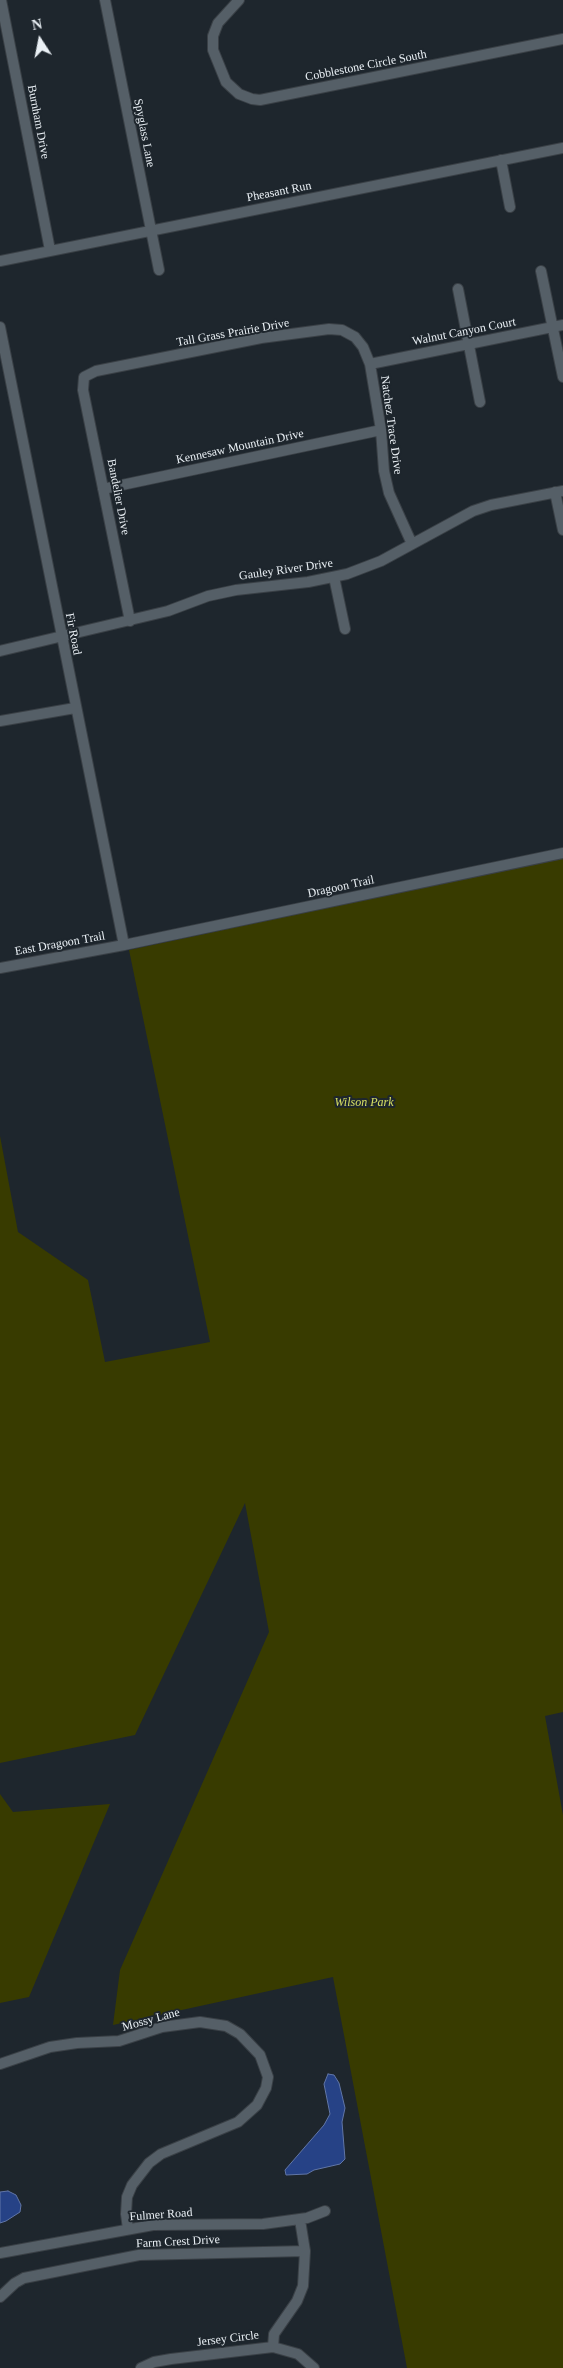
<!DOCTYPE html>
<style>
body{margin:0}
#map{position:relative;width:563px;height:2368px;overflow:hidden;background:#1e262d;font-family:"Times New Roman",serif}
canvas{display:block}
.north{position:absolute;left:15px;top:15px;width:50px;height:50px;-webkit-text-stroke:4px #1e262d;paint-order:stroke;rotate:349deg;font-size:14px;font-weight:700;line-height:20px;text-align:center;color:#eaf0f5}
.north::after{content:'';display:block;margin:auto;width:18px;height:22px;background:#eaf0f5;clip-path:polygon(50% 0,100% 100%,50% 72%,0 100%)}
</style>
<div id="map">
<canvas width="563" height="2368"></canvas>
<div class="north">N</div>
</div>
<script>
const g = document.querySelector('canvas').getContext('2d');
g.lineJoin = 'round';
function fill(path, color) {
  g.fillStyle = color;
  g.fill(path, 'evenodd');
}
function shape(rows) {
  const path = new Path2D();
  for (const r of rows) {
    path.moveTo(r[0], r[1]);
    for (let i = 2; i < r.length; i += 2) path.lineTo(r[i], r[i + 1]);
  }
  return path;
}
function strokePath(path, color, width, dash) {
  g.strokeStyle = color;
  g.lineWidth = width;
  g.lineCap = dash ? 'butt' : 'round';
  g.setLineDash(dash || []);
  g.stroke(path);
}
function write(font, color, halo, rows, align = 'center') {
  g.font = font + ' "Times New Roman",serif';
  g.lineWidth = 4;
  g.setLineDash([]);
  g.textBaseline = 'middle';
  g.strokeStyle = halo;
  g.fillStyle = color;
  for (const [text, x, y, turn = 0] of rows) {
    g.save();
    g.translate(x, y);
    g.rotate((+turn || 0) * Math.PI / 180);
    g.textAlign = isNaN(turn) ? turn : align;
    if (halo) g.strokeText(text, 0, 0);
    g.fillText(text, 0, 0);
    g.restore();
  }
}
const green = shape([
 [563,857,563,1712,545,1716,563,1815,563,2368,407,2368,333,1977,113,2025,120,1970,269,1632,245,1503,135,1735,0,1763,0,1136,18,1232,88,1280,105,1362,210,1342,129,950],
 [0,1794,13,1812,110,1804,29,1997,0,2003]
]);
const water = shape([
 [328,2074,334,2075,339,2083,345,2108,342,2122,345,2159,340,2164,314,2170,307,2174,286,2175,285,2170,324,2125,330,2114,324,2084,328,2074],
 [8,2191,16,2195,21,2205,20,2212,6,2221,0,2223,0,2192,8,2191]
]);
const minor = shape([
 [1,0,50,250],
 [105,0,159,270],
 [239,0,218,23,213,36,213,50,226,82,239,94,252,99,260,100,563,39],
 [501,160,510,207],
 [0,261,563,148],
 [541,271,563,377],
 [458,289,480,402],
 [0,327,124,945],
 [370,364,563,325],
 [103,489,381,430],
 [555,492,563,530],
 [334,577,345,629],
 [130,621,83,390,84,377,96,371,261,338,329,329,342,330,355,337,363,347,370,364,381,430,384,471,389,493,412,544],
 [0,651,168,611,208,596,236,590,308,582,347,574,381,561,473,511,491,505,563,491],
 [0,721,75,708],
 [0,968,124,945,563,853],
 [0,2064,50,2047,77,2043,119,2041,162,2027,200,2022,226,2026,240,2034,260,2055,268,2077,266,2088,257,2105,238,2122,161,2154,149,2163,132,2185,127,2197,126,2214,128,2229],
 [0,2253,153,2225,263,2224,307,2218,325,2211],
 [0,2297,15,2283,24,2278,139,2255,305,2251],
 [273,2347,274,2334,297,2301,303,2286,305,2251,300,2220],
 [141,2368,154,2362,171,2359,273,2347,298,2354,314,2368]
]);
const streetNames = [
 ["Cobblestone Circle South",366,66,-11],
 ["Burnham Drive",38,122,79],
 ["Spyglass Lane",144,133,79],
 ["Pheasant Run",279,192,-11],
 ["Walnut Canyon Court",464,332,-11],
 ["Tall Grass Prairie Drive",233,333,-10],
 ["Natchez Trace Drive",391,425,82],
 ["Kennesaw Mountain Drive",240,447,-12],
 ["Bandelier Drive",118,497,79],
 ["Gauley River Drive",286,570,-8],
 ["Fir Road",73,634,79],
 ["Dragoon Trail",341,887,-12],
 ["East Dragoon Trail",60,944,-10],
 ["Mossy Lane",151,2020,-15],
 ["Fulmer Road",161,2215,-4],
 ["Farm Crest Drive",178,2242,-3],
 ["Jersey Circle",228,2339,-7]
];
const parkNames = [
 ["Wilson Park",364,1103]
];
fill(green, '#383b00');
fill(water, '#264286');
strokePath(water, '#6176a7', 1);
strokePath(minor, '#3a4046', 12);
strokePath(minor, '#555f67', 10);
write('12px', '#eaf0f5', '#1e262d', streetNames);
write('italic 12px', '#d8e063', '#1e262d', parkNames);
</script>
